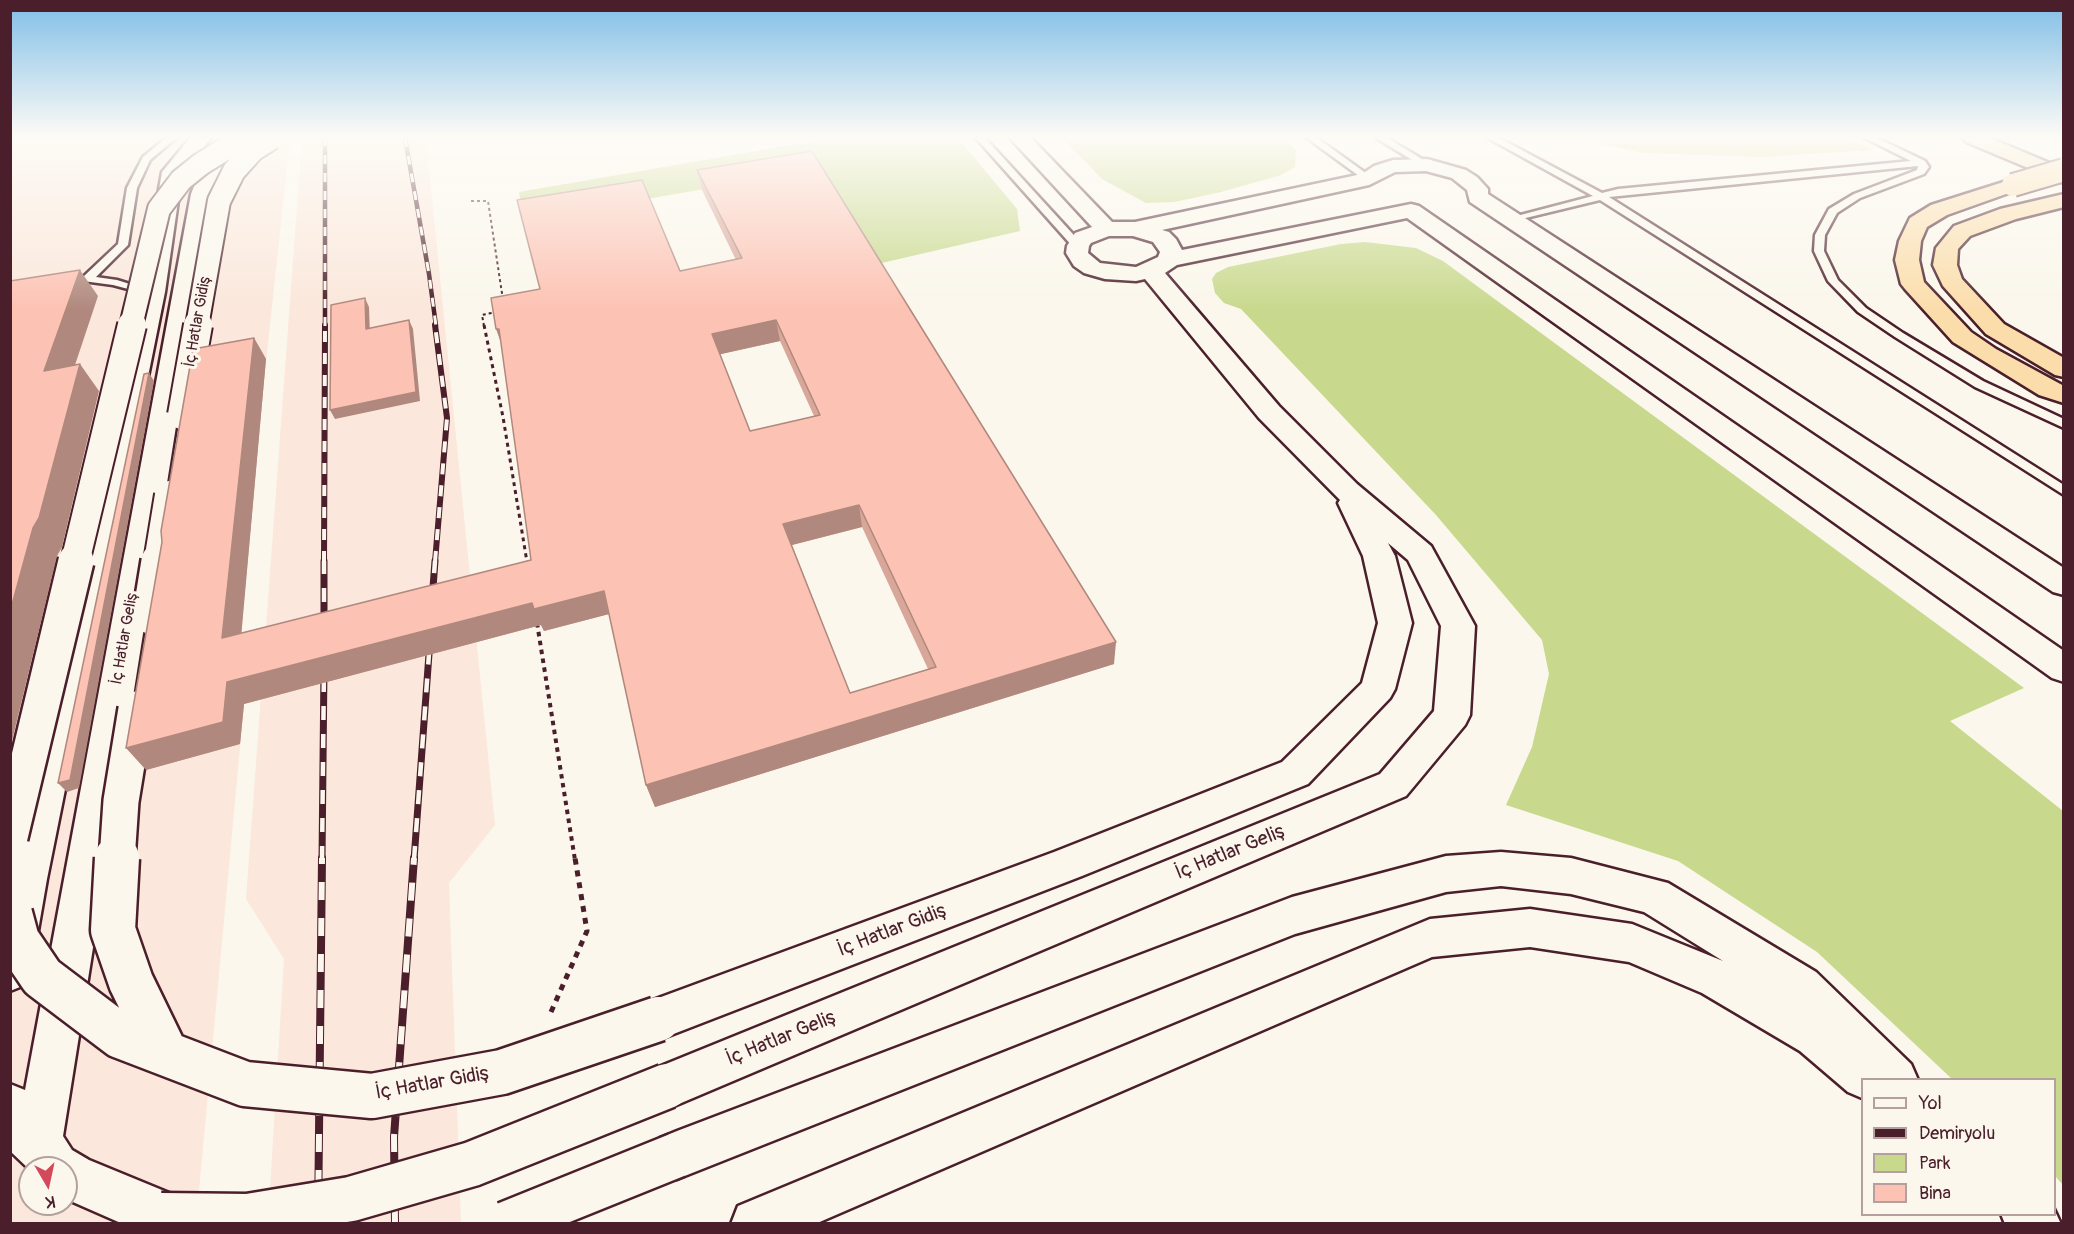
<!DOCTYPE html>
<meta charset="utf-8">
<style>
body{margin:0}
#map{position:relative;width:2074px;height:1234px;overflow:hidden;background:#fbf7ec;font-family:Pangolin,sans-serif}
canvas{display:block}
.frame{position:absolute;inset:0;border:12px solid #4a1f2b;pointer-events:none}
.legend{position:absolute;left:1861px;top:1078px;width:195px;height:138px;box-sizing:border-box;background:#fbf7ec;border:2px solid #b4a19f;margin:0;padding:8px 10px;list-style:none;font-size:18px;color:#4a1f2b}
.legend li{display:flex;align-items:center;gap:12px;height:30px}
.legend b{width:30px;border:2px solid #b4a19f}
.north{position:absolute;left:18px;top:1156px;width:60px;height:60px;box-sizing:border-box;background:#fbf7ec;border:2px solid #b4a19f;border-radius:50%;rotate:171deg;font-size:16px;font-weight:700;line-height:24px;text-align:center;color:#4a1f2b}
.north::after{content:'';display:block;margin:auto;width:21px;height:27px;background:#d1495b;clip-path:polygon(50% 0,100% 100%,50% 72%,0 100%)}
</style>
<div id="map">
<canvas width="2074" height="1234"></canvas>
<div class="frame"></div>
<ul class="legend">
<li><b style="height:8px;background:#fbf7ec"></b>Yol</li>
<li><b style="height:8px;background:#4a1f2b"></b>Demiryolu</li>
<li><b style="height:16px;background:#c8d98d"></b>Park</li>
<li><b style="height:16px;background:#fcc2b3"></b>Bina</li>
</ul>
<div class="north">K</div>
</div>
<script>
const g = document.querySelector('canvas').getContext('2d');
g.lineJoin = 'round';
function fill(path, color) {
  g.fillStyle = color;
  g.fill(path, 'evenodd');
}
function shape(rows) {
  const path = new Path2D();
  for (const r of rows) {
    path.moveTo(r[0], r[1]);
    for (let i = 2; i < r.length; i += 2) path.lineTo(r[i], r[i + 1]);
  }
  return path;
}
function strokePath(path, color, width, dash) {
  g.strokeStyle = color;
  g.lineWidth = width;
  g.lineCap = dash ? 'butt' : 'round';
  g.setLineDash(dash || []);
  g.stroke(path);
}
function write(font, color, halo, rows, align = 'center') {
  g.font = font + ' Pangolin,sans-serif';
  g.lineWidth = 6;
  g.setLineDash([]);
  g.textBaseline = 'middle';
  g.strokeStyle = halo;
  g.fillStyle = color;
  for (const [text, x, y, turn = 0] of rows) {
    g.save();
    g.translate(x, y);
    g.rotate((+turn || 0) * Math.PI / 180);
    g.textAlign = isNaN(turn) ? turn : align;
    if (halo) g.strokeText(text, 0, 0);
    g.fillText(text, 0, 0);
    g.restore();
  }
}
const built = shape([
 [10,138,290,138,262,400,239,660,244,704,196,1223,11,1223],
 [30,1168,66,1168,66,1204,30,1204],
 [302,138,426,138,495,825,449,883,461,1223,268,1223,284,959,246,899]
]);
const green = shape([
 [832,138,958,138,1017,209,1020,231,873,265,815,170,524,220,519,192],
 [1062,138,1281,138,1296,150,1295,167,1281,175,1221,192,1174,202,1146,203,1102,179],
 [1574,138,1847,138,1873,150,1762,157,1643,153],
 [1365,242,1416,248,1443,261,2024,688,1950,721,2063,811,2063,1185,2055,1176,2054,1080,1952,1079,1817,952,1678,861,1506,805,1532,747,1549,674,1542,640,1436,515,1241,309,1224,303,1215,293,1212,279,1216,273,1228,267,1341,244]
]);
const pathFar3 = shape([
 [471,201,488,201,503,300],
 [484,326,482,315,496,312]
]);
const pathFar2 = shape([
 [484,325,503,417,527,562]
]);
const pathFar1 = shape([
 [527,561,528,565],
 [537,623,575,860]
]);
const path = shape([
 [551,1012,587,931,575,858]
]);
const service = shape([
 [166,138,176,138,150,160,137,188,128,245,96,277,117,280,152,291,147,294,113,285,83,281,83,277,118,244,127,188,143,157,166,138],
 [976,138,985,138,1082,244,1082,248,1074,248,976,138],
 [1307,138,1317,138,1374,179,1366,181,1307,138],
 [1376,138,1387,138,1432,165,1424,167,1376,138],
 [1488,138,1499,138,1602,193,1618,189,1911,161,1865,138,1877,138,1925,161,1929,167,1924,174,1860,198,1837,213,1825,235,1824,251,1838,280,1866,308,1903,333,1983,381,2064,419,2064,428,1975,387,1895,337,1858,312,1828,281,1814,251,1815,235,1829,209,1854,194,1917,170,1918,166,1609,197,2064,485,2064,495,1600,200,1509,222,1509,218,1593,196,1488,138]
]);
const tertiary = shape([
 [190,138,211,138,182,173,165,292,47,879,31,971,25,985,10,991,10,863,141,292,162,172,190,138],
 [220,138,240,138,223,164,213,194,63,1136,72,1150,89,1160,179,1197,186,1215,182,1224,123,1224,66,1199,66,1168,30,1168,30,1170,10,1151,10,1084,25,1090,191,194,203,164,220,138],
 [1010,138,1031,138,1112,222,1135,222,1362,174,1374,166,1393,160,1427,159,1466,170,1477,177,1488,189,1488,194,2064,568,2064,595,2053,592,1470,202,1467,190,1452,178,1426,171,1395,172,1369,185,1162,230,1169,232,1176,239,1182,250,1411,204,1419,206,2064,651,2064,682,2052,678,1407,218,1177,265,1165,273,1279,406,1357,484,1431,546,1475,626,1470,715,1465,725,1406,796,667,1109,651,1102,644,1086,651,1070,1380,774,1434,711,1441,626,1408,560,1388,543,1395,556,1412,623,1395,689,1390,698,1308,784,1082,876,658,1040,642,1034,636,1019,642,1004,1054,852,1282,762,1362,683,1378,623,1363,556,1338,503,1340,500,1259,418,1145,279,1136,281,1105,279,1084,273,1074,266,1066,253,1067,246,1075,233,1092,227,1010,138],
 [1109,236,1133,236,1153,242,1160,252,1158,257,1136,267,1100,263,1088,253,1089,246,1091,243,1109,236],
 [1501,852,1571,858,1668,883,1816,972,1911,1064,1918,1080,1862,1080,1862,1098,1848,1092,1800,1051,1702,993,1629,962,1530,947,1432,957,815,1224,731,1224,738,1206,1430,919,1530,909,1632,924,1723,961,1644,912,1571,894,1501,886,1446,892,1295,934,677,1179,660,1172,653,1155,660,1138,677,1131,1292,897,1446,856,1501,852],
 [2054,1209,2061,1224,2005,1224,2001,1214,2054,1214,2054,1209]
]);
const trunk = shape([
 [1963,138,1990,138,2064,169,2064,183,1966,142,1963,138],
 [2013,179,2020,181,2024,185,2020,189,1947,215,1927,227,1921,241,1919,260,1924,282,1971,332,1996,349,2064,386,2064,403,2039,395,1953,342,1905,289,1901,284,1895,260,1899,241,1910,218,1931,205,2013,179],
 [2064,194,2064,207,2016,219,1970,236,1958,249,1957,265,1962,279,2004,324,2064,358,2064,377,2055,375,1986,334,1943,286,1933,265,1936,248,1954,226,2000,209,2064,194]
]);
const railFar3 = shape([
 [405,138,429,274,436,326],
 [325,326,325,138]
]);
const railFar2 = shape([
 [324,562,325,325],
 [435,562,447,418,435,325]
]);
const railFar1 = shape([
 [432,601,435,561],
 [324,630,324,561],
 [322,860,324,666],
 [414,860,430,640]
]);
const rail = shape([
 [318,1224,322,858],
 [395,1224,394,1137,414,858]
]);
const tertiaryBridgeFar3 = shape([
 [131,326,159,209,181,180,201,164,243,138],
 [197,326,219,201,234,171,253,150,272,138]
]);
const tertiaryBridgeFar2 = shape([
 [182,415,198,325],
 [75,562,132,325],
 [158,562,169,495]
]);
const tertiaryBridgeFar1 = shape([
 [150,616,159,561],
 [10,837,76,561],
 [117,860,121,801,136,709]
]);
const tertiaryBridge = shape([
 [117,858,113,930,131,982,165,1052],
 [10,914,17,940,42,977,120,1036,245,1084,372,1096,502,1072,658,1019],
 [161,1215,248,1216,351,1199,472,1164,667,1086],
 [506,1224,677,1155]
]);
const trunkBridge = shape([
 [2013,185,2064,170]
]);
const wall = shape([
 [697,170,1114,664,655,807,646,785,609,614,544,631,541,625,244,704,240,744,146,770,254,338,266,359,241,633,531,560,680,271,736,260,702,190],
 [780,341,814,416,750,431,720,354],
 [862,527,928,669,850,693,792,545]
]);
const shadedWall = shape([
 [80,270,98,296,64,398,44,371],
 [365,298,369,307,370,337,366,329],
 [409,320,413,329,420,401,335,419,330,410],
 [776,320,780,341,717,355,712,334],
 [496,329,499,329,504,351],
 [254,338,266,359,239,660,222,638],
 [80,364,99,391,62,547,57,556,10,749,10,612,33,528],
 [149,373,154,381,79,788,67,792,58,783],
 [859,505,862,527,788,546,783,524],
 [604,591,613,613,544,631,541,625,244,704,240,744,146,770,126,748,227,682,532,603],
 [1116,642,1114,664,655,807,646,785]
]);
const building = shape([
 [812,151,1116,642,646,785,604,591,534,609,532,603,227,682,223,722,126,748,162,542,161,531,193,349,254,338,222,638,531,560,499,329,496,329,491,298,540,289,517,200,642,180,680,271,742,258,697,170,812,151],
 [776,320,820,415,750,431,712,334,776,320],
 [859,505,936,667,850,693,783,524,859,505],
 [80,270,44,371,80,364,39,518,33,528,10,612,10,281,80,270],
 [365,298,366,329,409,320,416,392,330,410,331,305,365,298],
 [149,373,70,780,58,783,144,374,149,373]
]);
const streetNames = [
 ["İç Hatlar Gidiş",198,322,-80],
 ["İç Hatlar Geliş",125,639,-80]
];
const nearStreetnames = [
 ["İç Hatlar Geliş",1230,853,-22],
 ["İç Hatlar Gidiş",892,931,-21],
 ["İç Hatlar Geliş",781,1039,-22],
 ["İç Hatlar Gidiş",432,1084,-10]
];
fill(built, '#fbe7db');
fill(green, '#c8d98d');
strokePath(service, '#4a1f2b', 5);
strokePath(tertiary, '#4a1f2b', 5);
strokePath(trunk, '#4a1f2b', 5);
strokePath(pathFar3, '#4a1f2b', 2, [3, 3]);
strokePath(pathFar2, '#4a1f2b', 3, [4, 4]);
strokePath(pathFar1, '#4a1f2b', 4, [4.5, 4.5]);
strokePath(path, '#4a1f2b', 5, [6, 6]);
fill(service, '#fbf7ec');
fill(tertiary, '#fbf7ec');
fill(trunk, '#fbddab');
strokePath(railFar3, '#4a1f2b', 4.5);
strokePath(railFar2, '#4a1f2b', 6);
strokePath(railFar1, '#4a1f2b', 7);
strokePath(rail, '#4a1f2b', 8);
strokePath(railFar3, '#fbf7ec', 3, [9]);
strokePath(railFar2, '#fbf7ec', 4, [11]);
strokePath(railFar1, '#fbf7ec', 4.5, [14]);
strokePath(rail, '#fbf7ec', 6, [18]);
strokePath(tertiaryBridgeFar3, '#4a1f2b', 26, []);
strokePath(tertiaryBridgeFar2, '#4a1f2b', 32, []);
strokePath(tertiaryBridgeFar1, '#4a1f2b', 40, []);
strokePath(tertiaryBridge, '#4a1f2b', 49, []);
strokePath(trunkBridge, '#4a1f2b', 26, []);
strokePath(tertiaryBridgeFar3, '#fbf7ec', 22);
strokePath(tertiaryBridgeFar2, '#fbf7ec', 28);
strokePath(tertiaryBridgeFar1, '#fbf7ec', 35);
strokePath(tertiaryBridge, '#fbf7ec', 44);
strokePath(trunkBridge, '#fbddab', 22);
fill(wall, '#d9a79a');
fill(shadedWall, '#b0887d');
fill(building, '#fcc2b3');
strokePath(building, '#b0887d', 1.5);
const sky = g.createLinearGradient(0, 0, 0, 311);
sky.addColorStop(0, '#80bee7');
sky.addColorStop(0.44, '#fdfbf6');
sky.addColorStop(1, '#fdfbf600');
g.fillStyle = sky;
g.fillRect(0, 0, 2074, 311);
write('16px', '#4a1f2b', '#fbf7ec', streetNames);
write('20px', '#4a1f2b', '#fbf7ec', nearStreetnames);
</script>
